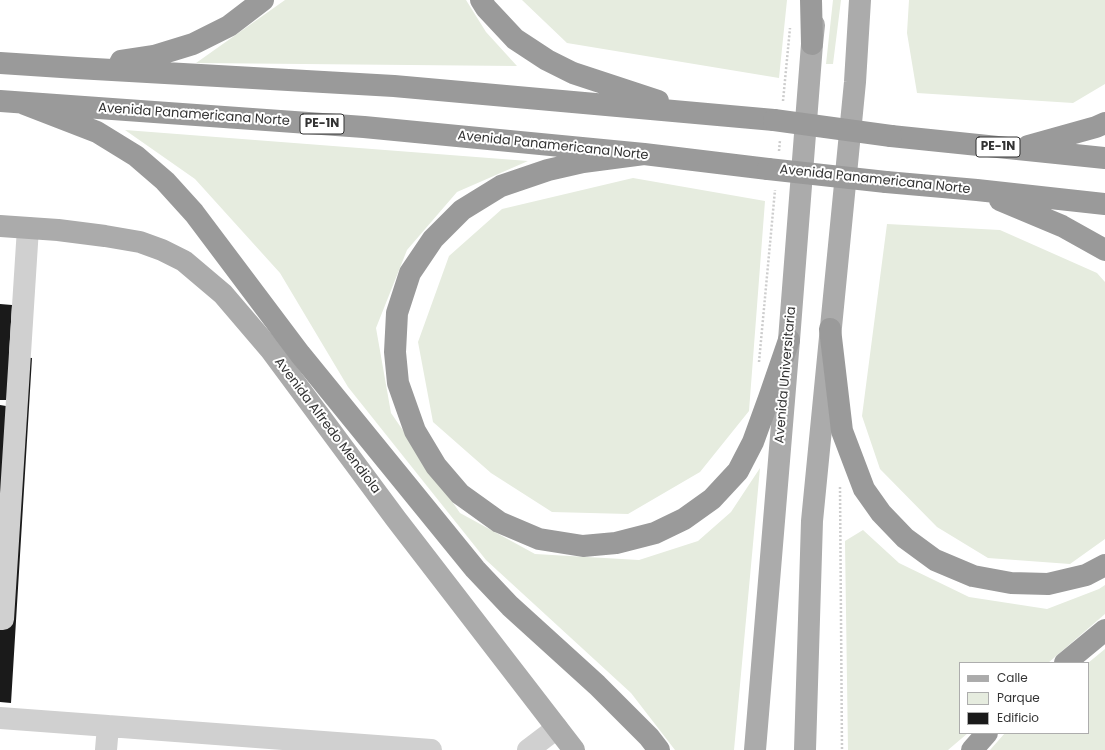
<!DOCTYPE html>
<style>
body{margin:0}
#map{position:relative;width:1105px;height:750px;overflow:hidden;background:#fff;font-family:Poppins,sans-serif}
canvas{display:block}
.legend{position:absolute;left:959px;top:662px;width:130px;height:72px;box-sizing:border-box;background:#fff;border:1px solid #adadad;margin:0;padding:5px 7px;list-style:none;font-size:12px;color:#333}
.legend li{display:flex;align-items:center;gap:8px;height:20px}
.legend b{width:20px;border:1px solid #adadad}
</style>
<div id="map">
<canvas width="1105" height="750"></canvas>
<ul class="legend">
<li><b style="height:5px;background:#ababab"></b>Calle</li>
<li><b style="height:11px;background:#e6ecdf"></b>Parque</li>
<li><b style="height:11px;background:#1a1a1a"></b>Edificio</li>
</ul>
</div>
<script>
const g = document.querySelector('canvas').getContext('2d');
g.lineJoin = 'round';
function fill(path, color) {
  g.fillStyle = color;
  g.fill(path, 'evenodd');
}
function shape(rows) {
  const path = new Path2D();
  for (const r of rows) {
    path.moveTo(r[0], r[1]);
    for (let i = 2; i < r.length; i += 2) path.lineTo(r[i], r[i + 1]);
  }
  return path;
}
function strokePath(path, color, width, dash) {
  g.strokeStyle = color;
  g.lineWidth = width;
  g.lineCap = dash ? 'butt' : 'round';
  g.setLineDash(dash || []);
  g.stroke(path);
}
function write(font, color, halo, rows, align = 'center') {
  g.font = font + ' Poppins,sans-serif';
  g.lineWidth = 4;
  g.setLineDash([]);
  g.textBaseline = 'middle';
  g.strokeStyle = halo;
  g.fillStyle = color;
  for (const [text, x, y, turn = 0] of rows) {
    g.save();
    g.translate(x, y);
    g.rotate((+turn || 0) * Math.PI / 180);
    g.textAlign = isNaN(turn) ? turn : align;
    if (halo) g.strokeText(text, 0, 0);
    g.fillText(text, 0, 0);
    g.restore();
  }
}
const green = shape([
 [285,0,466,0,486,32,517,66,196,63],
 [522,0,787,0,779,78,567,43],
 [833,0,841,0,833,64,826,64],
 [909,0,1105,0,1105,84,1073,103,917,93,907,33],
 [125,130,528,161,457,192,407,250,376,328,391,413,460,513,535,554,639,560,698,541,731,512,760,468,734,750,675,750,631,693,486,560,348,387,280,273,195,179],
 [633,178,765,201,749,411,700,472,628,514,552,512,491,473,433,422,418,342,449,256,502,209],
 [887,224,1000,230,1097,273,1105,282,1105,539,1070,564,988,558,937,527,880,469,862,416],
 [863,530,899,563,969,597,1047,609,1099,589,1105,585,1105,614,1048,663,960,663,960,733,968,733,948,750,848,750,845,541],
 [1105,649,1105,750,990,750,1005,733,1088,733,1088,663]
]);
const building = shape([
 [0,304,12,305,9,356,32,358,11,703,0,702,0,405,6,406,6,400,0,400]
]);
const path = shape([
 [783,101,790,28],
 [779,151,780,140],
 [759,362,775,190],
 [840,487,842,750]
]);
const minor = shape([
 [0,619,3,619,28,228],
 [0,718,431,750],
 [106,750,108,726],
 [528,750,557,728]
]);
const major = shape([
 [0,226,58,230,105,236,140,242,162,250,184,261,223,294,270,349,396,519,574,750],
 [755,750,789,340,812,44,814,25],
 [805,750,812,521,855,82,860,0]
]);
const highway = shape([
 [481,0,486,8,515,39,547,60,573,73,658,101],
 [811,0,812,44],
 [121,61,154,56,193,44,229,26,263,0],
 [0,63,77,68,394,86,774,120],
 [0,101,364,127,644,154,768,169],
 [22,103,97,132,136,156,165,181,194,213,300,354,475,569,510,606,597,685,649,737,659,750],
 [891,136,1105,158],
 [1028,146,1096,127,1105,123],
 [644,154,583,162,548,170,501,186,462,210,433,239,410,273,397,313,395,352,398,383,415,431,436,466,460,494,499,522,539,539,583,546,616,543,655,533,684,519,712,499,738,471,753,442,769,398,789,340],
 [886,182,977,190,1105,204],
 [1000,200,1062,226,1105,250],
 [830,329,842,431,864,489,881,513,905,538,935,560,973,576,1011,583,1048,584,1086,575,1105,565],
 [1065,663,1105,630],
 [972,750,987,733]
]);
const highwayBridge = shape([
 [774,120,891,136],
 [768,169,886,182]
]);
const shields = [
 [322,124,44],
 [998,147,44]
];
const shieldNames = [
 ["PE-1N",322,124],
 ["PE-1N",998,147]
];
const streetNames = [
 ["Avenida Panamericana Norte",194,115,4],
 ["Avenida Panamericana Norte",553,146,6],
 ["Avenida Panamericana Norte",875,180,6],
 ["Avenida Universitaria",786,375,-85],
 ["Avenida Alfredo Mendiola",327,426,53]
];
fill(green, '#e6ecdf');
fill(building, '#1a1a1a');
strokePath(path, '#cdcdcd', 2.5, [2, 2]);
strokePath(minor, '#d0d0d0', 22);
strokePath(major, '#ababab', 22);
strokePath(highway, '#9a9a9a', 22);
strokePath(highwayBridge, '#9a9a9a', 22);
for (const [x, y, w] of shields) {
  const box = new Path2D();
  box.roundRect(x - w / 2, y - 10, w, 20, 3);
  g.fillStyle = '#fff';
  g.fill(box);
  strokePath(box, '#333', 1);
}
write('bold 12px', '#333', null, shieldNames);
write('13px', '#333', '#fff', streetNames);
</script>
